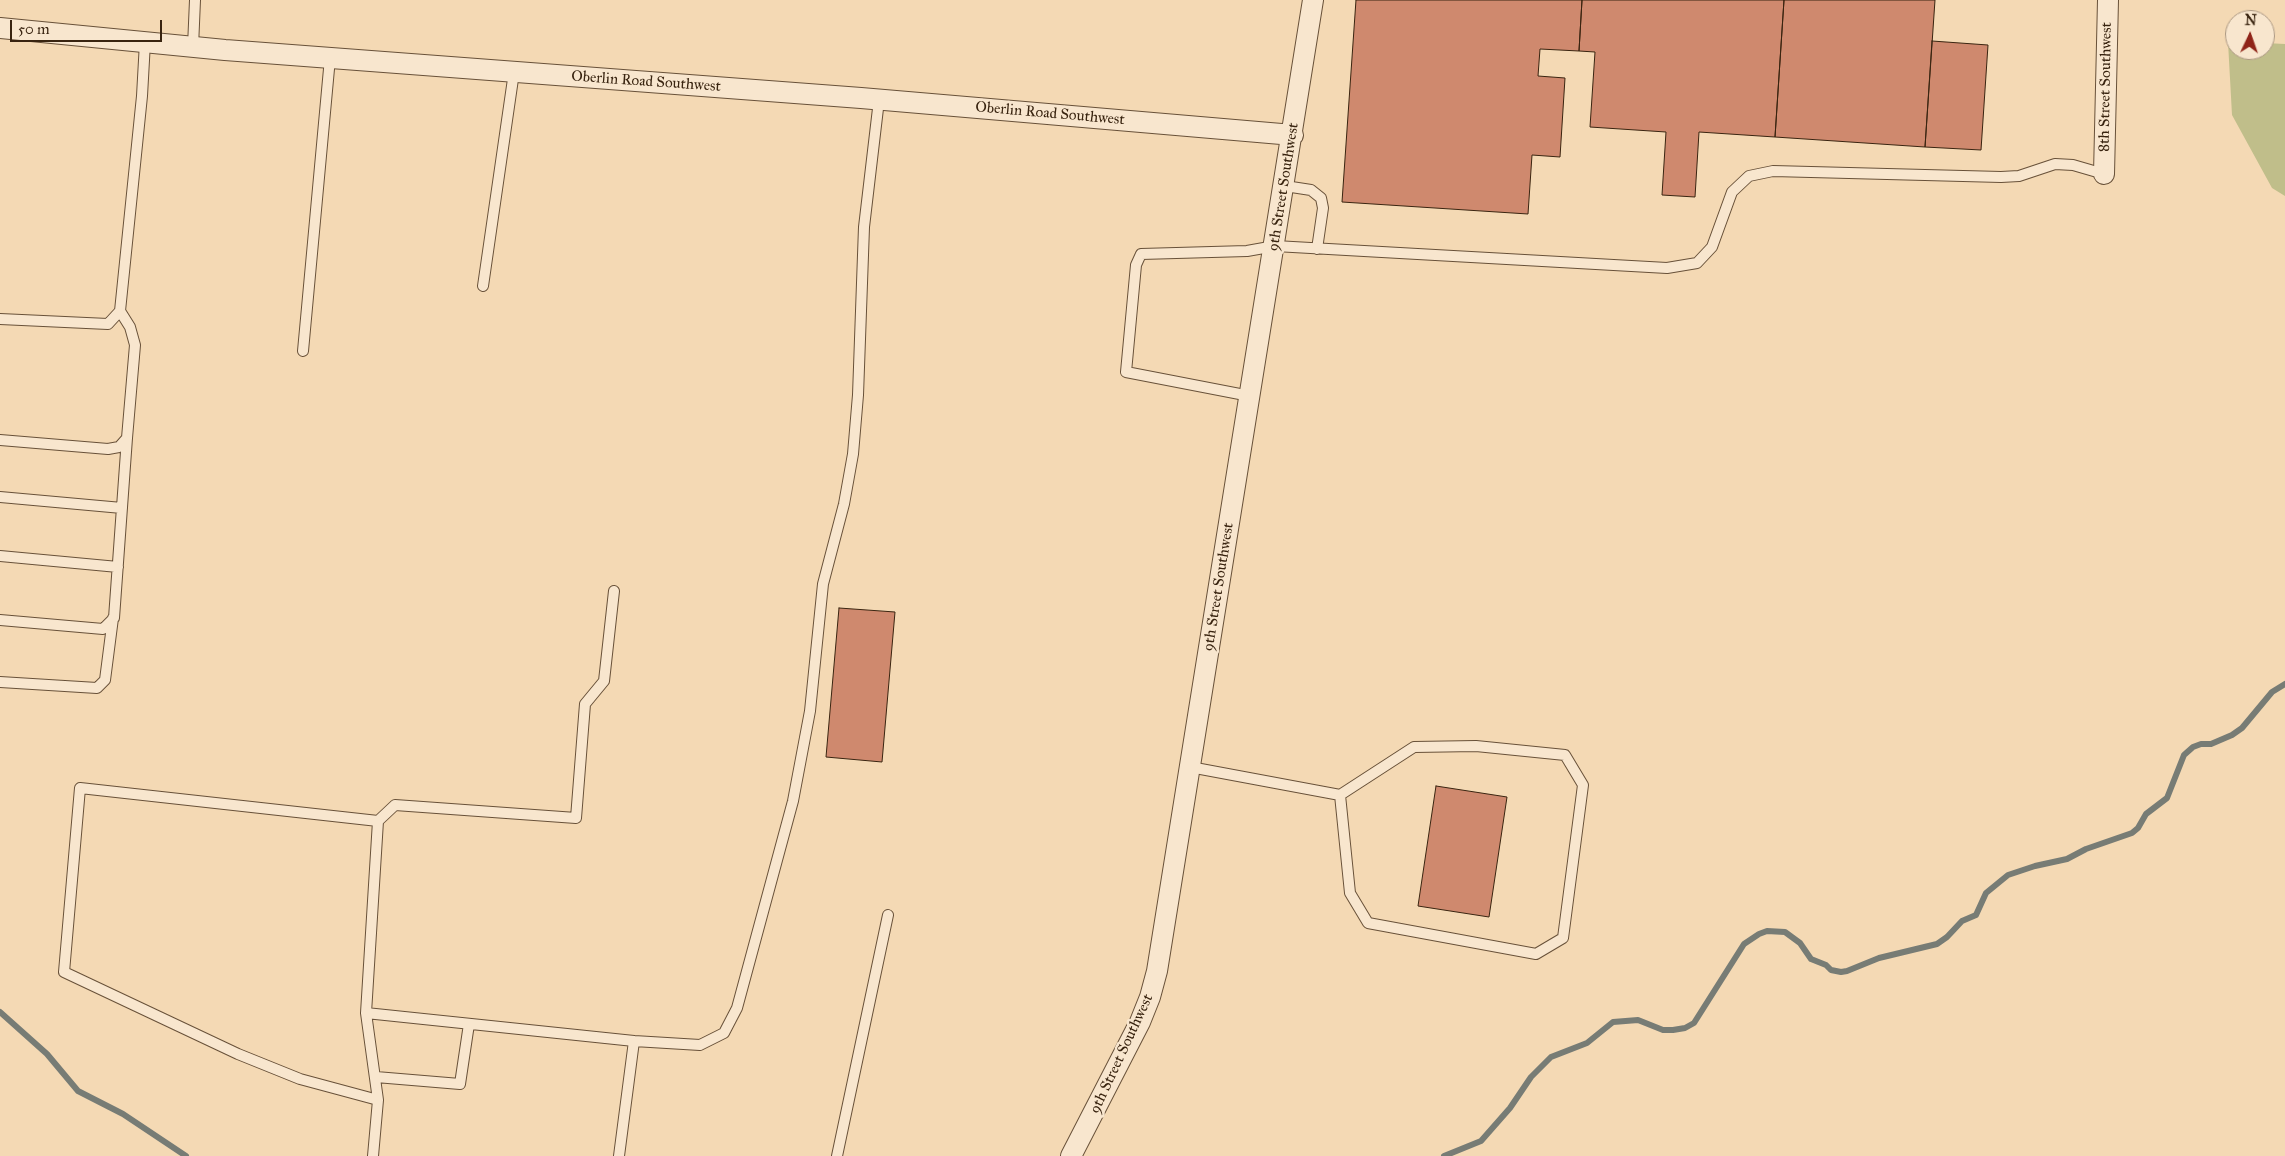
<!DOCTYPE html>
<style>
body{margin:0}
#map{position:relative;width:2285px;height:1156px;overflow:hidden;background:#f4d9b4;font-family:"IM FELL Great Primer",serif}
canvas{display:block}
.north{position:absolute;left:2225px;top:10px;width:50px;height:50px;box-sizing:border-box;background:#f8e6ce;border:1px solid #ac9882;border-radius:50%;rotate:3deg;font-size:14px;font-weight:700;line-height:20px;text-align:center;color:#392410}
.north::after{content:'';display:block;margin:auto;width:18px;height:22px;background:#8f2418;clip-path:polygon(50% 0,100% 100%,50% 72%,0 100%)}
.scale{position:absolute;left:10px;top:20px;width:152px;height:22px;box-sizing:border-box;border:2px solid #392410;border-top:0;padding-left:6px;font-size:15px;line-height:18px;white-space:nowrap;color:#392410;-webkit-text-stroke:4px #f8e6ce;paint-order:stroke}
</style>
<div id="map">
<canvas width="2285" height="1156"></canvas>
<div class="north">N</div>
<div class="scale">50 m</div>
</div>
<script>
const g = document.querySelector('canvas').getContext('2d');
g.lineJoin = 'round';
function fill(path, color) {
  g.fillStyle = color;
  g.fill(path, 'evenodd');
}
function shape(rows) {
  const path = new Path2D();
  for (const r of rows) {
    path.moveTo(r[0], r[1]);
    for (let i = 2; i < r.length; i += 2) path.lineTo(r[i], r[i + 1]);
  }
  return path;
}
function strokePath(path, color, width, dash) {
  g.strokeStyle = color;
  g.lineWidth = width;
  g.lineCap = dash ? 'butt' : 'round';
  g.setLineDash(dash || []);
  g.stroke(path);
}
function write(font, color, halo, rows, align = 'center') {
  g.font = font + ' "IM FELL Great Primer",serif';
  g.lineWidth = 5;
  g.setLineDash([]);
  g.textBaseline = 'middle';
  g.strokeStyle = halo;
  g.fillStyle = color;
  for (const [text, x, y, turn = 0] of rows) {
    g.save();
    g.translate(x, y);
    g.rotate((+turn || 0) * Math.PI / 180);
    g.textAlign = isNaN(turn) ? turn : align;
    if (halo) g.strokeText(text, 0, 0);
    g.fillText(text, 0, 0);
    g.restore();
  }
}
const green = shape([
 [2228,42,2235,42,2235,50,2265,50,2265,43,2285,44,2285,196,2272,188,2232,115]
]);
const stream = shape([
 [0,1012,47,1054,78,1091,123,1114,186,1156],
 [1444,1156,1481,1141,1510,1108,1531,1077,1551,1057,1587,1043,1613,1022,1638,1020,1663,1030,1673,1030,1685,1028,1694,1023,1744,944,1759,934,1767,931,1785,932,1800,943,1811,959,1826,965,1831,970,1841,972,1847,971,1879,958,1937,944,1947,937,1962,921,1976,915,1986,893,2008,875,2035,866,2067,859,2086,849,2132,833,2138,828,2146,814,2167,798,2184,755,2193,747,2201,744,2211,744,2232,735,2242,728,2272,692,2285,684]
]);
const building = shape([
 [1356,0,1582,0,1579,51,1540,49,1538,76,1565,78,1560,157,1532,155,1528,214,1342,202,1356,0],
 [1582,0,1784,0,1775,137,1699,132,1695,197,1662,195,1666,132,1590,127,1595,52,1579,51,1582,0],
 [1784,0,1935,0,1925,147,1775,137,1784,0],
 [1932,41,1988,45,1981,150,1925,147,1932,41],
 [839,608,895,612,882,762,826,757,839,608],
 [1436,786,1507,797,1489,917,1418,906,1436,786]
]);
const service = shape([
 [193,47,195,0],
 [1285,186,1311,190,1321,198,1323,208,1317,249],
 [483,286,514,72],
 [0,319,108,324,120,311,142,96,145,42],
 [303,351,330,58],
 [1250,396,1126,372,1136,265,1141,254,1247,251,1275,246,1667,268,1697,263,1712,247,1732,192,1749,176,1773,171,2001,177,2019,176,2055,164,2073,165,2104,174],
 [0,440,108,449,119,447,127,438,135,345,130,327,120,311],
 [0,497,122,508],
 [0,556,118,567],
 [0,620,103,629,114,618,127,438],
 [0,682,97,688,105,680,113,618],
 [1190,767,1340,795,1414,747,1476,746,1565,755,1583,785,1563,938,1536,954,1368,923,1350,893,1340,795],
 [366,1013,378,821],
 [634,1041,700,1045,724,1033,737,1008,793,801,810,711,823,584,844,504,853,454,858,395,864,227,879,100],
 [376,1077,460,1084,469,1024],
 [378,1100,300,1079,238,1054,64,972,80,788,378,821,395,805,576,818,585,704,604,681,614,591],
 [373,1156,378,1100,366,1013,634,1041,619,1156],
 [837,1156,888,915]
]);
const minor = shape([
 [0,28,225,50,861,98,1293,135],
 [2104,174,2108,0],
 [1071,1156,1140,1022,1150,997,1157,971,1313,0]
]);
const streetNames = [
 ["Oberlin Road Southwest",646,82,4],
 ["8th Street Southwest",2106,87,-89],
 ["Oberlin Road Southwest",1050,114,5],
 ["9th Street Southwest",1284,187,-81],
 ["9th Street Southwest",1219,587,-81],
 ["9th Street Southwest",1122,1054,-65]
];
fill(green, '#c0be8a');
strokePath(stream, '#777c75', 6);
fill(building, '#cf896e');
strokePath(building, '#392410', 1);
strokePath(service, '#685139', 12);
strokePath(minor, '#685139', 22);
strokePath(service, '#f8e6ce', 10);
strokePath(minor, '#f8e6ce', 20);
write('15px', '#392410', '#f8e6ce', streetNames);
</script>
